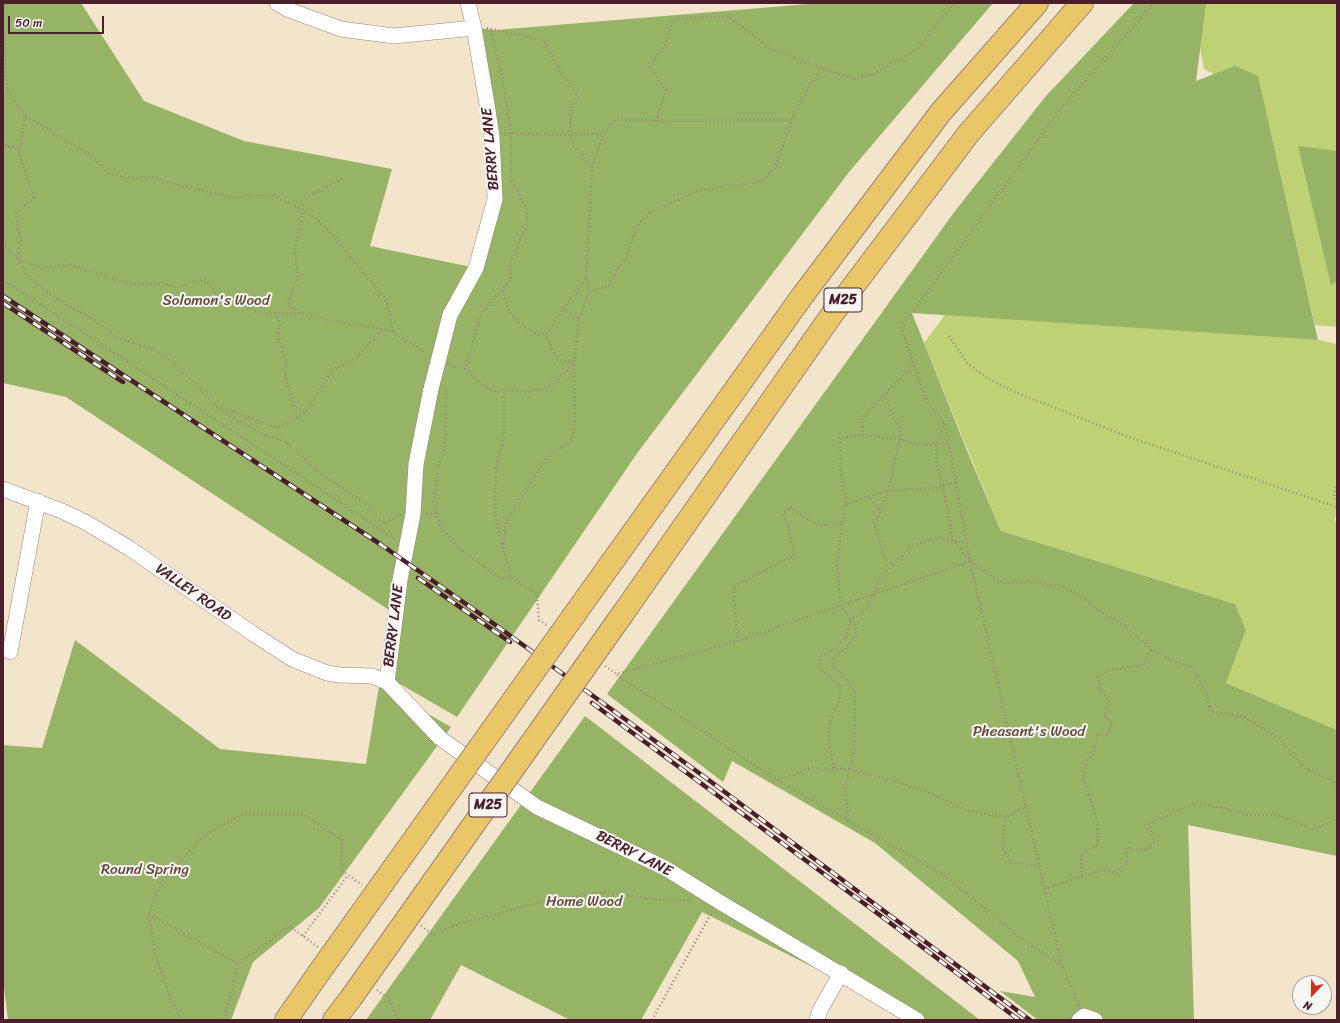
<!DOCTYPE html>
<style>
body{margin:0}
#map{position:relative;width:1340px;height:1023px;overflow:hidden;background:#f3e4cc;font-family:Sriracha,sans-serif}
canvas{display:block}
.frame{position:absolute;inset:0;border:4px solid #4a1f2b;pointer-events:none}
.north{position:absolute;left:1292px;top:975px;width:40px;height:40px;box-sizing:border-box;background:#f6f6f2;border:1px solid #b1a0a2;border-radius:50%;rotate:202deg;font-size:11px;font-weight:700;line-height:16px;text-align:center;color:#4a1f2b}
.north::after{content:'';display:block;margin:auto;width:14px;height:18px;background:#c8321e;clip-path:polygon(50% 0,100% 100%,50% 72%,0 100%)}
.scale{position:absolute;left:8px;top:16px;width:96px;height:18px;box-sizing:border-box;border:2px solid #4a1f2b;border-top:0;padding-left:5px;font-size:12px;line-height:14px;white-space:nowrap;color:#4a1f2b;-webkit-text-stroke:3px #f6f6f2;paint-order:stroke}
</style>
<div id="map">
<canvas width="1340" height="1023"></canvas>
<div class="frame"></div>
<div class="north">N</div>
<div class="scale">50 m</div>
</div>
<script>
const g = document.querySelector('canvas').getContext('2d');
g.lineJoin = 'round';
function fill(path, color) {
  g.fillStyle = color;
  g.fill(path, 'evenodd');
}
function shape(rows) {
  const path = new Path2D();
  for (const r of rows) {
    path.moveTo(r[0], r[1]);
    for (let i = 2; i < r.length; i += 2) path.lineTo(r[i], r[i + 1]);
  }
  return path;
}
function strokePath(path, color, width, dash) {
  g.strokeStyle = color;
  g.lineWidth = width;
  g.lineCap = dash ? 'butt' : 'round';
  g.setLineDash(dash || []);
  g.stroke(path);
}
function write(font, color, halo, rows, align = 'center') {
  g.font = font + ' Sriracha,sans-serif';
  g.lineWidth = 4;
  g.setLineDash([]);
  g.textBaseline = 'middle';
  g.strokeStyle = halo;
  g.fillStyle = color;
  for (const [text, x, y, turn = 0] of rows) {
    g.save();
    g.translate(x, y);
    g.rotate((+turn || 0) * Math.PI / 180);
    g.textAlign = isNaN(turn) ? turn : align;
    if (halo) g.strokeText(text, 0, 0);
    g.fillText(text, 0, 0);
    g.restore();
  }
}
const green = shape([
 [1192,3,1337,3,1337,327,1315,325,1258,78,1235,84,1204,69],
 [945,315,1318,340,1337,344,1337,510,1335,519,1337,528,1337,730,1226,683,1246,630,1235,604,1001,531,924,343]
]);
const forest = shape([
 [3,3,81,3,144,101,244,141,392,169,370,246,476,268,495,199,478,28,496,30,821,3,993,3,849,172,638,452,457,717,388,677,395,614,66,397,3,383],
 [1134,3,1206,3,1196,81,1235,66,1258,76,1318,340,912,313,970,458,1001,531,1235,604,1246,630,1226,683,1337,730,1337,856,1188,825,1194,1020,1038,1020,1000,991,1035,997,1018,961,875,843,732,761,723,782,607,694,955,211,1046,96],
 [1298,146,1337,151,1337,281,1331,285],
 [75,640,220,749,366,764,379,686,451,727,319,908,253,962,231,1020,8,1020,3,979,3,745,42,748],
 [585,716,980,1020,920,1020,702,912,641,1020,570,1020,461,965,430,1020,366,1020]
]);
const path = shape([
 [3,8,7,3],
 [487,28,544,40,560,72,578,95,571,109,570,135,575,148,592,167,586,278,546,334,557,360,574,362,575,423,571,441,547,457,506,522,503,550,511,577,537,594,539,620,547,625],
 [3,32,4,33,7,91,25,116,90,155,110,174,134,178,149,177,178,185,236,198,248,195,274,196,303,210,318,220,341,244,354,262,387,301,393,332],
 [25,116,19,154,34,198,16,213,21,244,17,259,27,275,51,295,94,320,119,338,150,348,166,357,198,386,217,407,238,421,269,437,285,441,317,471,369,506,377,518,385,523,400,514],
 [656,121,666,90,649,66,666,44,673,20,701,17,729,17,771,49,824,69],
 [504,134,511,133,570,135,604,133,616,119,656,121,792,120],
 [3,142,8,147,20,146],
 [592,167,604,133],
 [3,243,17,259,43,268,71,265,128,284,166,284,178,288,192,281,205,280,216,292,259,313,301,313,332,321,368,326,393,332,426,353],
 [587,277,589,293],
 [3,280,319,488,394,539],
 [503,290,509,311,522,326,537,334,546,334],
 [563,310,579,319],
 [276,313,280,324,277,333,286,361,285,376,294,407,305,412],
 [300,313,288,304,298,277,295,248,305,198,343,178],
 [949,336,967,363,987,378,1017,393,1126,436,1337,507],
 [450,365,465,369,480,383,496,392,504,390,528,392,545,388,559,379,574,362,579,319,589,293,610,285,616,271,627,257,632,240,639,224,650,213,697,191,762,181,775,168,795,111,811,83,824,69,854,78,872,75,919,48,941,18,955,3],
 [465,369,480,317,490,302,503,290,511,278,510,263,527,225,527,210,511,180,511,133,503,82,490,28],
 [446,390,445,448,439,464,434,501,440,526,459,548,500,578,511,577],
 [222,408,276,427,291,422,305,412,332,370,354,360,383,329],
 [944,423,936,444,937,462,943,486,953,541,970,561,1001,583,1031,582,1064,587,1084,598,1095,608,1125,626,1151,649,1168,659,1192,667,1207,695,1210,711,1244,717,1279,738,1303,767,1330,779,1337,786],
 [863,435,900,440,925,445,948,443],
 [1337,483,1334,496,1337,503],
 [868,496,881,511],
 [846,505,863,498,888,491,935,488,956,482],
 [426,514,437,513],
 [502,548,495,512,496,468,504,435,504,390],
 [893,565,912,545,939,538,967,543],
 [738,641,733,587,794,555,788,526,783,514,790,507,817,525,842,524],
 [605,666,617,674,738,641,970,561],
 [617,675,777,780,944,875,1025,941,1062,966],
 [834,768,829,746,830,720,840,699,840,686,819,667,821,656,834,649,846,637,851,620,868,608,879,581,893,565,884,557,874,523,881,511,888,491,900,440,900,429,884,395],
 [778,780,812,768,849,769,921,789,968,811,1005,817,1026,807],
 [1005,817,1003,848,1012,863,1039,865],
 [849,820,845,792,849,769,854,755,855,693,843,675,831,664,833,658,845,650,856,636,855,625,841,606,839,590,837,564,842,524,846,500,841,474,840,438,863,435,862,418,914,364],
 [1082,876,1104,870,1117,873,1127,863,1126,848,1143,851,1154,844,1149,824,1195,803,1223,808,1248,815,1277,815,1315,830,1337,818],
 [1044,889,1082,876,1081,854,1098,844,1097,820,1083,778,1087,760,1093,753,1098,735,1108,735,1112,724,1105,716,1110,702,1101,690,1098,677,1110,670,1144,665,1151,649],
 [149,914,238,964],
 [421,926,433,935,455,925,541,902,605,892,651,899,693,901],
 [303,936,348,875],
 [377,990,389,999,398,1020],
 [1079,1005,1062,966,970,561,945,423,928,404,901,328,1059,111,1154,3],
 [182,1020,170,997,155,953,149,914,161,883,202,837,243,814,303,814,342,840,341,870,362,885],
 [224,1020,238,964,289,926,318,947],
 [652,1020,712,912]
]);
const minor = shape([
 [277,3,289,10,341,29,394,36,474,28],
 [3,489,62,511,85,522,129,548,252,633,292,659,327,673,339,675,372,676,387,682,440,738,537,807,665,868,718,901,917,1020],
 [10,652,38,501],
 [387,682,400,580,413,514,416,464,431,389,450,315,476,268,495,199,492,137,488,110,474,28,468,3],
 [817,1020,820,1010,841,973],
 [1079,1020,1084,1016,1095,1020]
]);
const highway = shape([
 [592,590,803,295,941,112,1037,3],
 [624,612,833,313,969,133,1082,3],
 [286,1020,318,974],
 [334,1020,351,998]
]);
const rail = shape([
 [3,296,380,544,479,613,706,778,1030,1020],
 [3,303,123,382],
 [418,578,510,642],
 [592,703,877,913,1019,1020]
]);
const highwayBridge = shape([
 [318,974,592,590],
 [351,998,624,612]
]);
const shields = [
 [843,300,38],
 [488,805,38]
];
const shieldNames = [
 ["M25",843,300],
 ["M25",488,805]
];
const streetNames = [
 ["BERRY LANE",491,149,-95],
 ["VALLEY ROAD",193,593,35],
 ["BERRY LANE",394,626,-83],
 ["BERRY LANE",634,854,27]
];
const parkNames = [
 ["Solomon's Wood",216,301],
 ["Pheasant's Wood",1029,732],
 ["Round Spring",145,870],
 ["Home Wood",584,902]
];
fill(green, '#bed175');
fill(forest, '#96b366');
strokePath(minor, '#9e827c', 16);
strokePath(highway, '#9e827c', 24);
strokePath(path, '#9e827c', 2.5, [1, 3]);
strokePath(minor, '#fff', 15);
strokePath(highway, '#e9c769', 22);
strokePath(rail, '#4a1f2b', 4.5);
strokePath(rail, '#f6f6f2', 3, [9]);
strokePath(highwayBridge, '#9e827c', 24, []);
strokePath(highwayBridge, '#e9c769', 22);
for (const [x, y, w] of shields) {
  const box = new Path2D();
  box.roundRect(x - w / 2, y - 12, w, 24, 3);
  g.fillStyle = '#f6f6f2';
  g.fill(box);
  strokePath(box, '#4a1f2b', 1);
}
write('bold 14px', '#4a1f2b', null, shieldNames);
write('15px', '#4a1f2b', '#f6f6f2', streetNames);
write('15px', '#674c3e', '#f6f6f2', parkNames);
</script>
